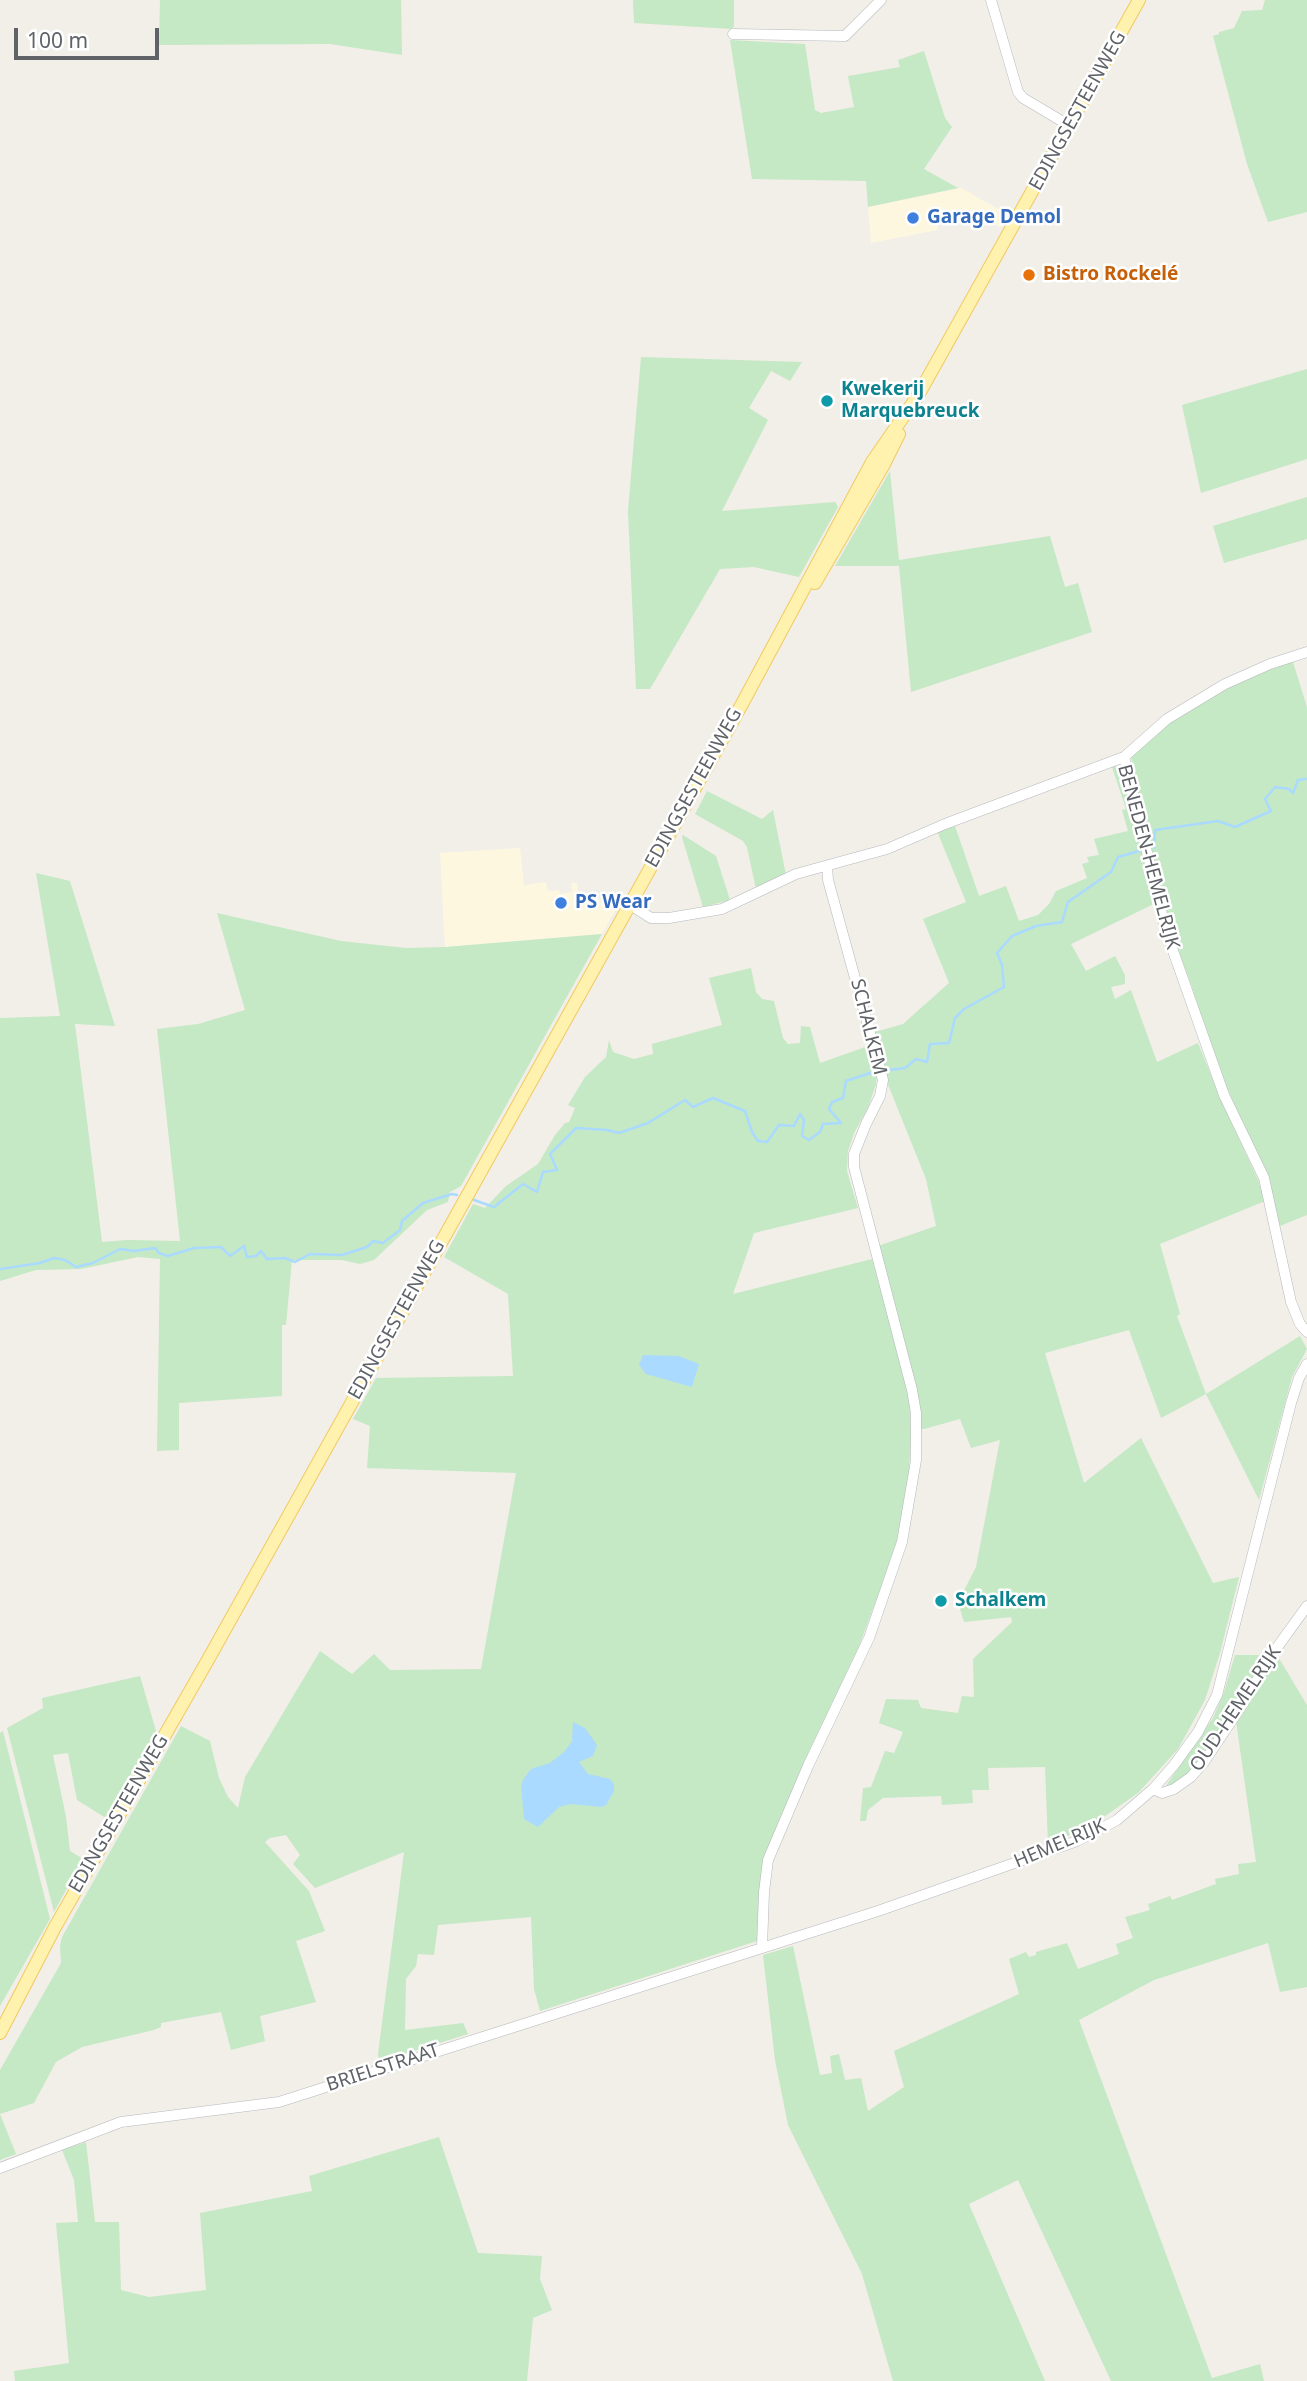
<!DOCTYPE html>
<meta charset="utf-8">
<style>
body{margin:0}
#map{position:relative;width:1307px;height:2381px;overflow:hidden;background:#f1efe8;font-family:"Noto Sans",sans-serif}
canvas{display:block}
.scale{position:absolute;left:14px;top:28px;width:145px;height:32px;box-sizing:border-box;border:4px solid #5f6368;border-top:0;padding-left:9px;font-size:21px;line-height:24px;white-space:nowrap;color:#5f6368;-webkit-text-stroke:5px #fff;paint-order:stroke}
</style>
<div id="map">
<canvas width="1307" height="2381"></canvas>
<div class="scale">100 m</div>
</div>
<script>
const g = document.querySelector('canvas').getContext('2d');
g.lineJoin = 'round';
function fill(path, color) {
  g.fillStyle = color;
  g.fill(path, 'evenodd');
}
function shape(rows) {
  const path = new Path2D();
  for (const r of rows) {
    path.moveTo(r[0], r[1]);
    for (let i = 2; i < r.length; i += 2) path.lineTo(r[i], r[i + 1]);
  }
  return path;
}
function strokePath(path, color, width, dash) {
  g.strokeStyle = color;
  g.lineWidth = width;
  g.lineCap = dash ? 'butt' : 'round';
  g.setLineDash(dash || []);
  g.stroke(path);
}
function write(font, color, halo, rows, align = 'center') {
  g.font = font + ' "Noto Sans",sans-serif';
  g.lineWidth = 5;
  g.setLineDash([]);
  g.textBaseline = 'middle';
  g.strokeStyle = halo;
  g.fillStyle = color;
  for (const [text, x, y, turn = 0] of rows) {
    g.save();
    g.translate(x, y);
    g.rotate((+turn || 0) * Math.PI / 180);
    g.textAlign = isNaN(turn) ? turn : align;
    if (halo) g.strokeText(text, 0, 0);
    g.fillText(text, 0, 0);
    g.restore();
  }
}
const commercial = shape([
 [961,188,1009,215,1001,228,978,214,964,212,936,220,938,230,871,243,868,207],
 [520,848,524,885,546,882,548,891,559,890,560,894,572,892,571,883,577,883,578,892,591,894,616,909,602,934,445,947,440,853]
]);
const green = shape([
 [160,0,401,0,402,55,330,44,159,45],
 [633,0,734,0,734,26,732,29,634,23],
 [1265,0,1307,0,1307,212,1268,222,1247,164,1213,36,1219,34,1219,32,1234,28,1242,11,1262,10],
 [730,40,805,44,815,110,821,113,854,107,848,76,900,67,898,60,924,51,945,118,952,127,924,169,958,188,868,207,866,181,752,179],
 [641,357,802,362,790,381,771,371,749,408,768,420,722,511,835,502,838,507,799,577,754,567,720,569,650,689,636,689,628,511],
 [1307,369,1307,459,1201,493,1182,405],
 [890,471,899,560,1050,536,1065,587,1078,583,1092,632,911,692,899,566,835,566],
 [1307,497,1307,539,1224,563,1213,526],
 [1292,659,1307,707,1307,1215,1280,1226,1260,1160,1215,1062,1192,987,1172,934,1135,780,1131,756,1162,726,1242,680],
 [1116,766,1124,772,1154,904,1071,944,1086,971,1115,956,1125,975,1125,984,1111,987,1115,999,1131,990,1157,1062,1198,1043,1221,1100,1258,1180,1265,1201,1160,1244,1180,1314,1177,1316,1206,1394,1300,1336,1307,1349,1292,1377,1259,1500,1206,1394,1161,1418,1129,1330,1045,1353,1084,1483,1141,1438,1213,1583,1239,1577,1220,1653,1205,1700,1178,1749,1138,1793,1091,1826,1048,1844,1045,1767,988,1768,989,1790,972,1790,973,1803,942,1805,941,1796,883,1798,868,1810,866,1821,860,1821,863,1788,871,1787,885,1751,894,1753,903,1732,879,1723,886,1699,918,1700,921,1708,958,1713,962,1696,974,1697,973,1659,1012,1622,1011,1617,964,1622,958,1602,976,1567,1000,1440,971,1448,960,1419,924,1429,918,1429,878,1246,936,1226,926,1179,887,1082,875,1032,903,1024,949,983,923,919,966,902,937,831,955,826,979,896,1006,886,1019,921,1038,915,1049,904,1056,891,1087,878,1082,864,1089,862,1087,857,1099,855,1094,839,1128,831,1122,810,1126,809,1112,767],
 [707,791,762,819,773,810,786,875,756,889,747,847,743,841,695,814],
 [683,835,716,856,730,900,703,907,682,837],
 [36,873,70,881,115,1026,75,1024,102,1242,127,1240,180,1241,157,1029,198,1024,245,1010,217,913,341,941,406,948,445,947,602,934,461,1186,450,1192,448,1202,427,1210,374,1260,360,1264,342,1260,292,1260,286,1325,282,1325,282,1396,179,1403,179,1450,157,1451,160,1259,138,1257,81,1269,36,1270,0,1281,0,1018,60,1016],
 [751,968,756,992,762,999,774,1001,783,1038,788,1044,800,1043,801,1026,810,1027,820,1063,871,1045,877,1074,876,1084,868,1108,854,1133,848,1151,847,1171,858,1208,754,1233,733,1294,872,1259,909,1392,911,1434,909,1472,896,1547,858,1649,804,1762,765,1857,761,1878,757,1941,540,2011,534,1989,531,1917,438,1925,434,1955,418,1954,416,1966,406,1979,405,2030,463,2023,468,2034,379,2062,378,2054,404,1852,315,1888,293,1864,300,1855,286,1835,270,1838,265,1842,309,1891,325,1931,296,1941,316,2002,260,2016,265,2041,231,2050,221,2012,161,2023,161,2027,154,2030,82,2047,56,2062,34,2103,0,2114,16,2154,0,2160,0,2070,61,1963,60,1946,62,1937,181,1726,210,1741,219,1778,228,1797,238,1808,245,1777,320,1651,352,1674,374,1654,390,1670,481,1669,516,1473,367,1468,370,1426,353,1419,376,1378,513,1376,508,1294,444,1257,473,1204,485,1208,506,1186,538,1164,555,1135,565,1123,569,1122,575,1108,568,1105,585,1077,606,1057,609,1040,613,1052,634,1059,653,1054,652,1044,722,1025,709,978],
 [1235,1655,1267,1655,1243,1696,1195,1767,1175,1785,1165,1787,1213,1718,1223,1695],
 [1277,1655,1307,1705,1307,1987,1280,1992,1268,1943,1154,1980,1079,2020,1212,2378,1260,2364,1264,2381,1111,2381,1018,2180,969,2204,1045,2381,893,2381,862,2274,788,2125,775,2060,763,1955,793,1946,820,2075,832,2073,830,2056,839,2054,845,2080,861,2078,868,2111,904,2087,894,2051,1019,1994,1009,1959,1026,1952,1029,1957,1036,1955,1036,1952,1067,1943,1078,1969,1119,1954,1116,1944,1133,1938,1125,1917,1150,1910,1148,1904,1170,1896,1172,1900,1216,1884,1215,1879,1239,1874,1238,1864,1256,1862,1236,1721],
 [140,1676,156,1731,106,1818,77,1800,68,1753,53,1755,66,1817,70,1851,83,1859,54,1912,7,1728,43,1708,42,1698],
 [3,1731,50,1919,0,2006,0,1733],
 [439,2137,478,2253,542,2256,540,2279,552,2310,533,2318,527,2381,15,2381,14,2371,69,2363,56,2223,78,2222,74,2180,62,2150,86,2142,95,2222,119,2222,121,2290,149,2297,206,2290,200,2213,312,2191,309,2176]
]);
const water = shape([
 [643,1355,679,1356,699,1364,692,1387,646,1374,639,1365],
 [573,1722,585,1728,597,1745,593,1756,579,1762,588,1774,610,1779,614,1784,614,1791,606,1805,602,1807,570,1804,559,1807,538,1827,524,1819,521,1787,523,1780,531,1769,550,1763,564,1752,572,1741]
]);
const stream = shape([
 [1154,848,1155,830,1218,821,1235,827,1271,811,1265,799,1275,787,1289,789,1293,793,1298,780,1307,779],
 [889,1070,905,1068,916,1059,927,1062,930,1044,949,1043,955,1018,964,1009,1004,987,1002,965,997,953,1012,936,1036,926,1062,922,1068,902,1111,872,1118,857,1139,851],
 [474,1200,494,1207,523,1184,537,1192,543,1172,557,1170,550,1154,576,1128,607,1130,619,1133,648,1123,685,1100,693,1107,713,1098,745,1111,752,1132,758,1141,767,1142,779,1125,794,1126,800,1114,804,1120,802,1136,809,1140,820,1132,823,1124,841,1123,829,1109,832,1102,843,1098,846,1081,873,1072],
 [0,1269,40,1263,54,1258,65,1260,76,1267,93,1263,120,1249,134,1251,155,1248,159,1253,168,1256,194,1248,221,1247,230,1256,244,1246,247,1257,256,1256,261,1251,267,1259,285,1258,295,1262,310,1254,342,1255,367,1247,373,1241,383,1243,400,1230,402,1221,423,1203,452,1194,457,1195]
]);
const minor = shape([
 [991,0,1018,92,1023,98,1070,126],
 [733,34,845,36,881,0],
 [1124,757,1166,931,1224,1095,1264,1178,1291,1302,1300,1324,1307,1332],
 [629,904,651,918,669,918,722,909,796,874,887,849,945,824,1124,757,1167,719,1225,684,1270,664,1307,652],
 [1153,1789,1162,1793,1174,1789,1191,1777,1204,1762,1244,1702,1273,1653,1307,1606],
 [762,1947,764,1892,768,1860,808,1766,869,1638,902,1542,916,1460,916,1413,912,1390,854,1167,854,1154,866,1124,880,1096,883,1080,828,880,827,866],
 [0,2168,121,2122,279,2102,878,1911,1077,1841,1117,1820,1153,1789,1174,1765,1198,1732,1217,1695,1291,1403,1299,1378,1307,1364]
]);
const major = shape([
 [916,399,1139,0],
 [815,583,883,466,899,434],
 [0,2033,55,1927,209,1658,742,704,872,462,919,394]
]);
const markers = [
 [913,218,7,"#3f7fe0"],
 [1029,275,7,"#e8710a"],
 [827,401,7,"#0f9aa8"],
 [561,903,7,"#3f7fe0"],
 [941,1601,7,"#0f9aa8"]
];
const streetNames = [
 ["EDINGSESTEENWEG",1078,111,-61],
 ["EDINGSESTEENWEG",694,788,-61],
 ["BENEDEN-HEMELRIJK",1148,857,75],
 ["SCHALKEM",868,1027,76],
 ["EDINGSESTEENWEG",397,1320,-61],
 ["OUD-HEMELRIJK",1236,1709,-56],
 ["EDINGSESTEENWEG",119,1814,-60],
 ["HEMELRIJK",1060,1844,-23],
 ["BRIELSTRAAT",383,2068,-18]
];
const shopNames = [
 ["Garage Demol",927,218],
 ["PS Wear",575,903]
];
const foodNames = [
 ["Bistro Rockelé",1043,275]
];
const cultureNames = [
 ["Kwekerij",841,390],
 ["Marquebreuck",841,412],
 ["Schalkem",955,1601]
];
fill(commercial, '#fef7e0');
fill(green, '#c5e8c5');
fill(water, '#aadaff');
strokePath(stream, '#aadaff', 2.5);
strokePath(minor, '#b5b8bc', 11);
strokePath(major, '#f2c960', 14);
strokePath(minor, '#fff', 10);
strokePath(major, '#fff2af', 12);
for (const [x, y, r, color] of markers) {
  const dot = new Path2D();
  dot.arc(x, y, r, 0, 2 * Math.PI);
  g.fillStyle = color;
  g.fill(dot);
  strokePath(dot, '#fff', 2.5);
}
write('19px', '#5f6368', '#fff', streetNames);
write('bold 19px', '#366cbe', '#fff', shopNames, 'left');
write('bold 19px', '#c56008', '#fff', foodNames, 'left');
write('bold 19px', '#0d838f', '#fff', cultureNames, 'left');
</script>
